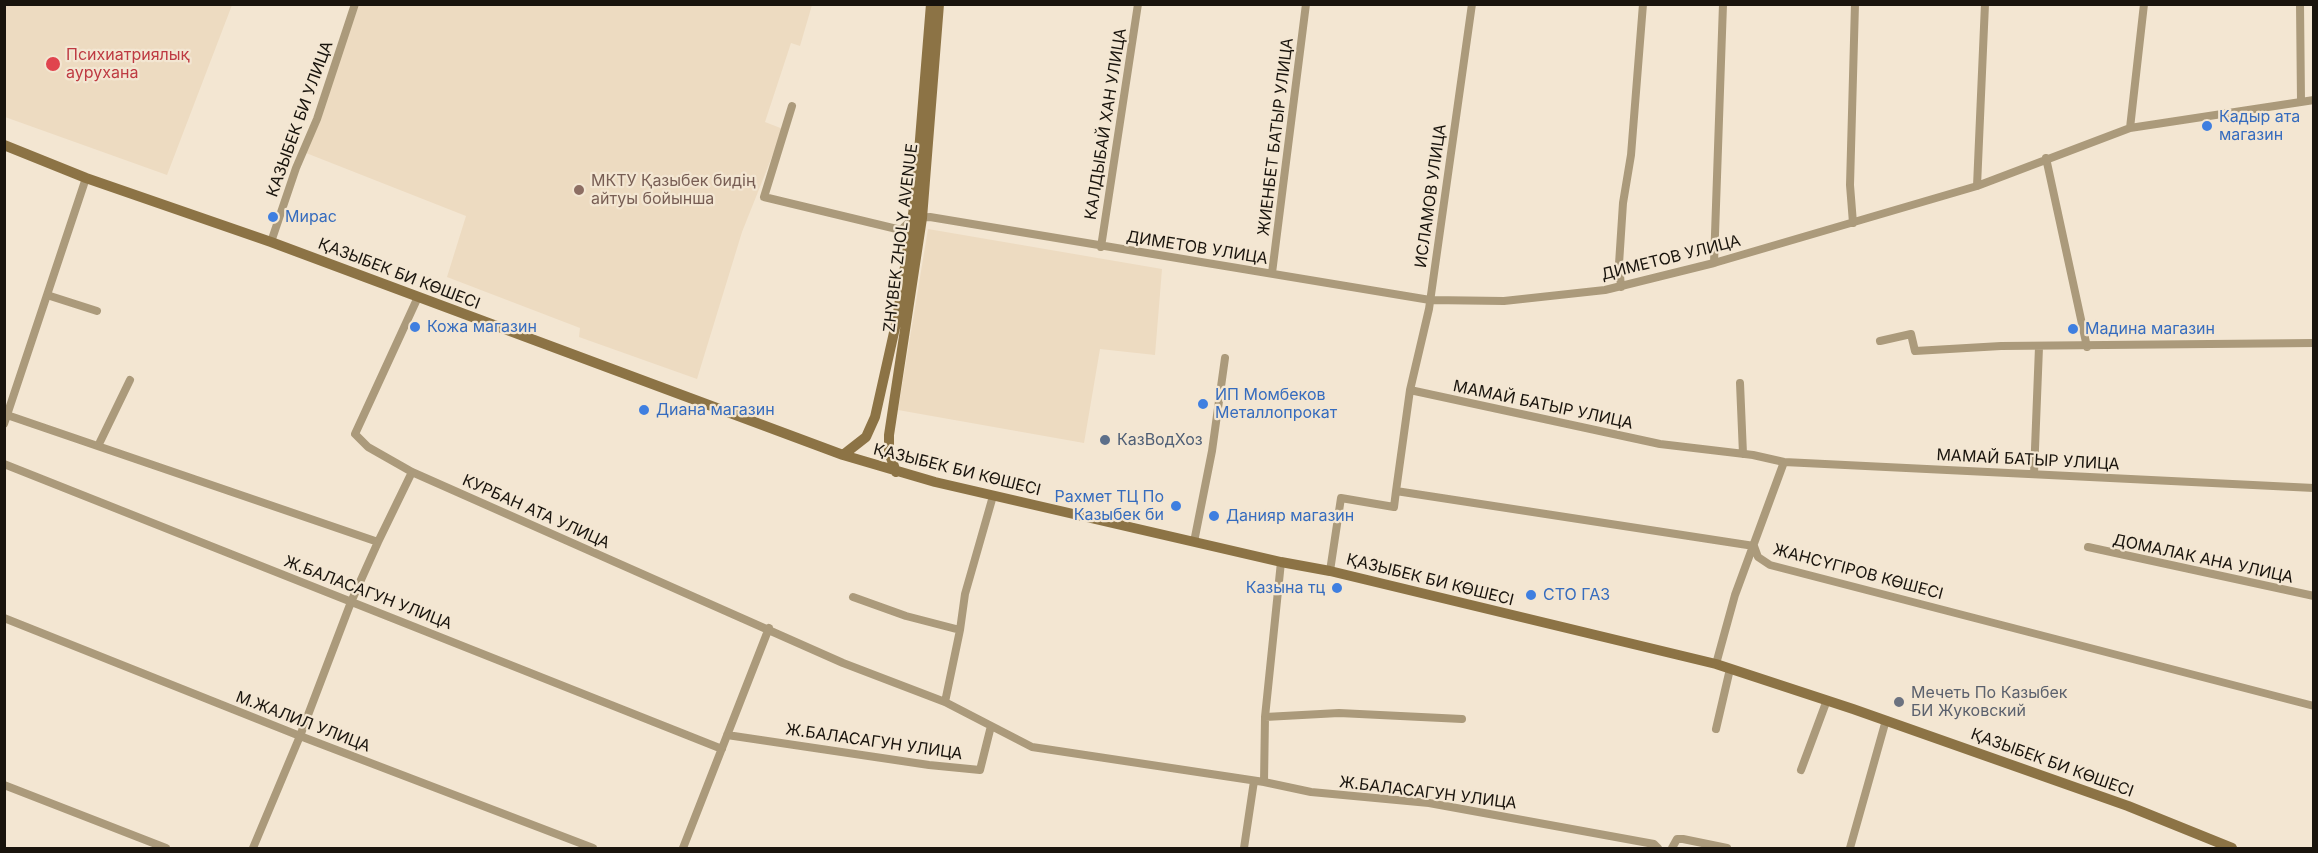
<!DOCTYPE html>
<meta charset="utf-8">
<style>
body{margin:0}
#map{position:relative;width:2318px;height:853px;overflow:hidden;background:#f3e6d2;font-family:Inter,sans-serif}
canvas{display:block}
.frame{position:absolute;inset:0;border:6px solid #19140d;pointer-events:none}
</style>
<div id="map">
<canvas width="2318" height="853"></canvas>
<div class="frame"></div>
</div>
<script>
const g = document.querySelector('canvas').getContext('2d');
g.lineJoin = 'round';
function fill(path, color) {
  g.fillStyle = color;
  g.fill(path, 'evenodd');
}
function shape(rows) {
  const path = new Path2D();
  for (const r of rows) {
    path.moveTo(r[0], r[1]);
    for (let i = 2; i < r.length; i += 2) path.lineTo(r[i], r[i + 1]);
  }
  return path;
}
function strokePath(path, color, width, dash) {
  g.strokeStyle = color;
  g.lineWidth = width;
  g.lineCap = dash ? 'butt' : 'round';
  g.setLineDash(dash || []);
  g.stroke(path);
}
function write(font, color, halo, rows, align = 'center') {
  g.font = font + ' Inter,sans-serif';
  g.lineWidth = 4.5;
  g.setLineDash([]);
  g.textBaseline = 'middle';
  g.strokeStyle = halo;
  g.fillStyle = color;
  for (const [text, x, y, turn = 0] of rows) {
    g.save();
    g.translate(x, y);
    g.rotate((+turn || 0) * Math.PI / 180);
    g.textAlign = isNaN(turn) ? turn : align;
    if (halo) g.strokeText(text, 0, 0);
    g.fillText(text, 0, 0);
    g.restore();
  }
}
const built = shape([
 [5,4,232,5,167,175,5,117],
 [359,5,812,5,800,46,791,43,765,122,783,129,742,232,697,379,579,337,580,328,447,277,466,216,306,153],
 [928,229,1162,269,1155,355,1100,349,1084,443,898,410]
]);
const street = shape([
 [2300,4,2301,101],
 [792,106,764,197,901,230,913,218,930,217,1430,300,1504,301,1605,290,1714,263,1977,186,2130,128,2314,100],
 [2130,128,2144,4],
 [2046,158,2087,347],
 [1977,186,1985,4],
 [1853,223,1850,185,1855,4],
 [271,242,296,168,317,119,355,4],
 [1101,247,1138,4],
 [1714,263,1723,4],
 [1272,273,1306,4],
 [1621,287,1619,264,1623,203,1631,155,1643,4],
 [47,295,97,311],
 [418,297,355,434,368,447,412,472,843,663,945,702,1032,747,1264,782,1311,792,1429,803,1654,844,1658,848],
 [1880,341,1911,334,1915,351,2001,346,2314,343],
 [1740,383,1743,454],
 [1410,390,1660,444,1753,455,1784,462,2314,488],
 [7,415,378,542,412,472],
 [4,424,86,178],
 [99,444,130,380],
 [4,464,722,749],
 [2034,474,2039,347],
 [1396,491,1410,390,1429,309,1472,4],
 [1194,542,1212,451,1225,358],
 [2088,547,2314,596],
 [1330,571,1341,498,1394,507,1396,491,1754,546,1758,557,1770,565,2314,706],
 [853,597,906,616,960,630,965,594,993,496],
 [4,618,300,736,593,848],
 [1716,664,1735,595,1784,462],
 [945,702,960,630],
 [1265,717,1281,562],
 [1716,729,1730,669],
 [727,735,929,765,980,770,991,726],
 [1801,770,1827,700],
 [1264,782,1265,717,1339,713,1462,719],
 [4,785,166,848],
 [253,848,300,736,351,602,378,542],
 [683,848,769,628],
 [1244,848,1254,781],
 [1672,848,1677,839,1683,839,1727,848],
 [1850,848,1886,720]
]);
const secondary = shape([
 [4,145,86,178,271,242,843,455,935,482,1281,562,1330,571,1716,664,1853,709,2128,806,2232,848],
 [843,455,866,437,875,417,897,319,915,201,931,4],
 [896,472,889,452,889,435,922,218,939,4]
]);
const markers = [
 [53,64,8,"#e0444e"],
 [2207,126,6,"#3f7fe0"],
 [579,190,6,"#8d6e63"],
 [273,217,6,"#3f7fe0"],
 [415,327,6,"#3f7fe0"],
 [2073,329,6,"#3f7fe0"],
 [1203,404,6,"#3f7fe0"],
 [644,410,6,"#3f7fe0"],
 [1105,440,6,"#5c6f8a"],
 [1176,506,6,"#3f7fe0"],
 [1214,516,6,"#3f7fe0"],
 [1337,588,6,"#3f7fe0"],
 [1531,595,6,"#3f7fe0"],
 [1899,702,6,"#6b7280"]
];
const healthNames = [
 ["Психиатриялық",66,55],
 ["аурухана",66,73]
];
const shopNames = [
 ["Кадыр ата",2219,117],
 ["магазин",2219,135],
 ["Мирас",285,217],
 ["Кожа магазин",427,327],
 ["Мадина магазин",2085,329],
 ["ИП Момбеков",1215,395],
 ["Металлопрокат",1215,413],
 ["Диана магазин",656,410],
 ["Рахмет ТЦ По",1164,497,"right"],
 ["Казыбек би",1164,515,"right"],
 ["Данияр магазин",1226,516],
 ["Казына тц",1325,588,"right"],
 ["СТО ГАЗ",1543,595]
];
const streetNames = [
 ["КАЗЫБЕК БИ УЛИЦА",300,119,-70],
 ["КАЛДЫБАЙ ХАН УЛИЦА",1106,124,-81],
 ["ЖИЕНБЕТ БАТЫР УЛИЦА",1276,137,-83],
 ["ИСЛАМОВ УЛИЦА",1431,196,-82],
 ["ZHYBEK ZHOLY AVENUE",901,238,-83],
 ["ДИМЕТОВ УЛИЦА",1197,248,9],
 ["ДИМЕТОВ УЛИЦА",1671,258,-14],
 ["ҚАЗЫБЕК БИ КӨШЕСІ",399,274,21],
 ["МАМАЙ БАТЫР УЛИЦА",1543,405,12],
 ["МАМАЙ БАТЫР УЛИЦА",2028,460,3],
 ["ҚАЗЫБЕК БИ КӨШЕСІ",957,470,14],
 ["КУРБАН АТА УЛИЦА",536,512,24],
 ["ДОМАЛАК АНА УЛИЦА",2203,559,12],
 ["ЖАНСҮГІРОВ КӨШЕСІ",1858,572,15],
 ["ҚАЗЫБЕК БИ КӨШЕСІ",1430,580,14],
 ["Ж.БАЛАСАГУН УЛИЦА",368,593,21],
 ["М.ЖАЛИЛ УЛИЦА",303,722,21],
 ["Ж.БАЛАСАГУН УЛИЦА",874,742,8],
 ["ҚАЗЫБЕК БИ КӨШЕСІ",2052,763,20],
 ["Ж.БАЛАСАГУН УЛИЦА",1428,793,7]
];
const educationNames = [
 ["МКТУ Қазыбек бидің",591,181],
 ["айтуы бойынша",591,199]
];
const serviceNames = [
 ["КазВодХоз",1117,440]
];
const worshipNames = [
 ["Мечеть По Казыбек",1911,693],
 ["БИ Жуковский",1911,711]
];
fill(built, '#eddbc1');
strokePath(street, '#ab9a7b', 8);
strokePath(secondary, '#8c7345', 10);
for (const [x, y, r, color] of markers) {
  const dot = new Path2D();
  dot.arc(x, y, r, 0, 2 * Math.PI);
  g.fillStyle = color;
  g.fill(dot);
  strokePath(dot, '#f3e6d2', 2);
}
write('16px', '#be3a42', '#f3e6d2', healthNames, 'left');
write('16px', '#366cbe', '#f3e6d2', shopNames, 'left');
write('16px', '#19140d', '#f3e6d2', streetNames);
write('16px', '#785e54', '#f3e6d2', educationNames, 'left');
write('16px', '#4e5e75', '#f3e6d2', serviceNames, 'left');
write('16px', '#5b616d', '#f3e6d2', worshipNames, 'left');
</script>
